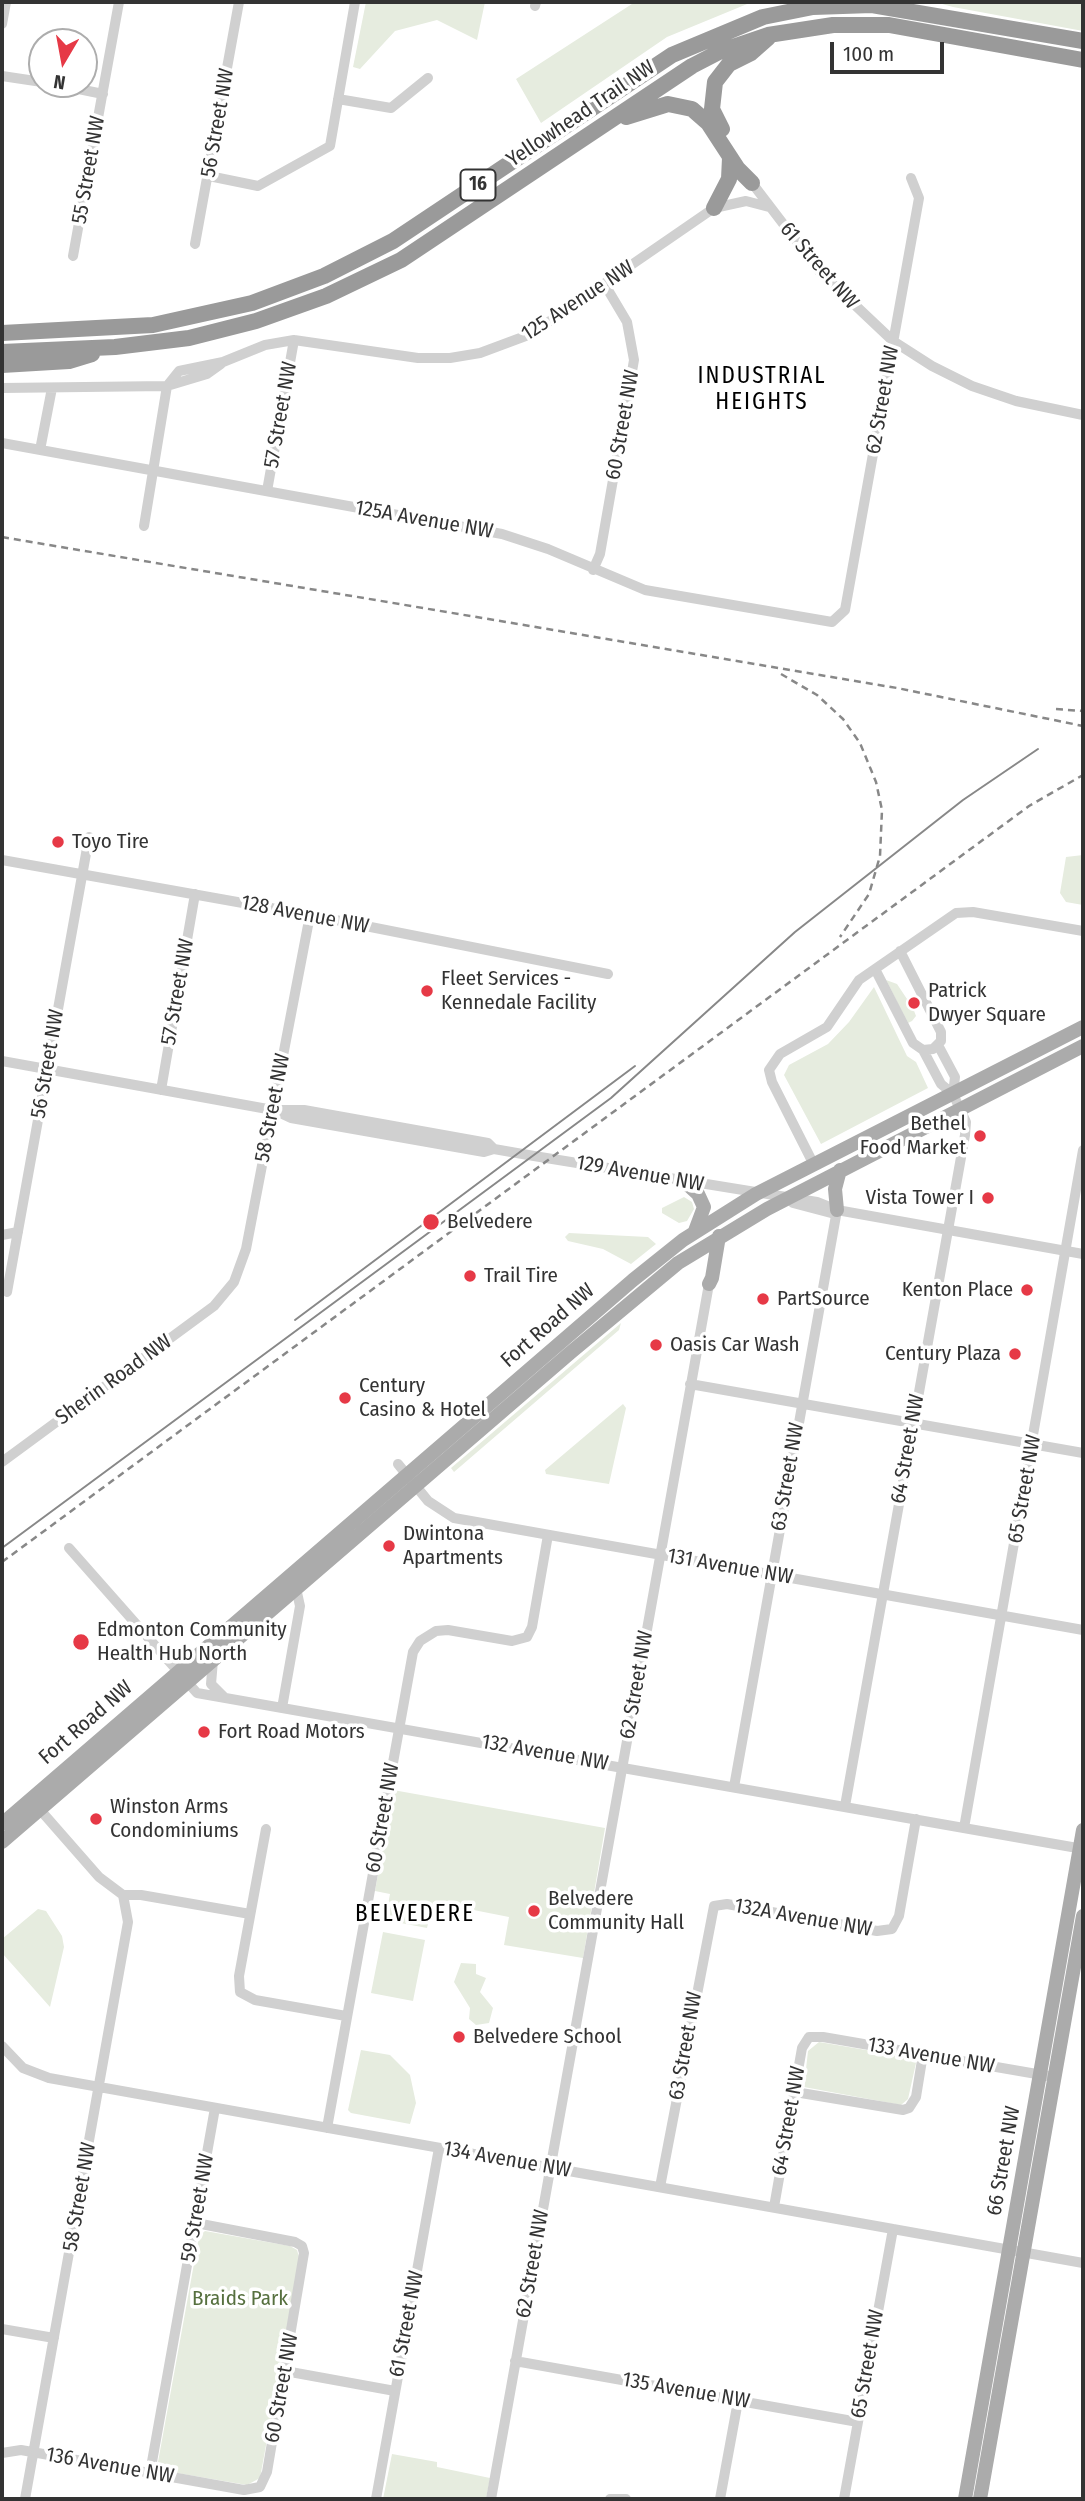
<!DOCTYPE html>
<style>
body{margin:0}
#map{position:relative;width:1085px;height:2501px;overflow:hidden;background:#fff;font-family:"Fira Sans Condensed",sans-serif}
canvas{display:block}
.frame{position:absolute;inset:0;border:4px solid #333;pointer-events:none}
.north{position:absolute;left:28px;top:28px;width:70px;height:70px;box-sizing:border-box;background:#fff;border:2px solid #adadad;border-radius:50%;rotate:190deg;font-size:19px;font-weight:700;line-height:28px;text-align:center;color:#333}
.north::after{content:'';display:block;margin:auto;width:24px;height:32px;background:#e63946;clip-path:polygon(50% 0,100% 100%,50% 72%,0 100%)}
.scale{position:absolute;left:830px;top:42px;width:114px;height:32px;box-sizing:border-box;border:4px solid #333;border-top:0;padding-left:9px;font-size:21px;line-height:24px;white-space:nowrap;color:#333;-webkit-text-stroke:5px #fff;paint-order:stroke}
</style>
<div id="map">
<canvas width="1085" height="2501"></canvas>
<div class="frame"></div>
<div class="north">N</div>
<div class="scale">100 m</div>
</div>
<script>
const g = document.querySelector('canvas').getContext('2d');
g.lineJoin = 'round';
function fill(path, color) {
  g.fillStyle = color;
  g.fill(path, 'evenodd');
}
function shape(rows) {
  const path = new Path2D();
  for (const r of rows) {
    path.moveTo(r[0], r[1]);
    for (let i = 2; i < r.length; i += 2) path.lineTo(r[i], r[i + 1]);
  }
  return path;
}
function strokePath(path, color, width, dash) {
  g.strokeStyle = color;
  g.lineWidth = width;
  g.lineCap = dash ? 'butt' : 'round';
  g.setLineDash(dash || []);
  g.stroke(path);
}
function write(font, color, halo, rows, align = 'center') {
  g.font = font + ' "Fira Sans Condensed",sans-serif';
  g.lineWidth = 7;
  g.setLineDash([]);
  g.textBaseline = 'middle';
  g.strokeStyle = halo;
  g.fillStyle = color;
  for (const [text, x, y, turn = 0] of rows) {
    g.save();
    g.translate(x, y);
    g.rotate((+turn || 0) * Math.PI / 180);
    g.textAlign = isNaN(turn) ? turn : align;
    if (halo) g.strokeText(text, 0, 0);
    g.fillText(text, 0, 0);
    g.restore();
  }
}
const green = shape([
 [366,2,485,2,477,40,437,20,395,31,360,69,353,67],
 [635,2,752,2,667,37,541,123,516,79],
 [935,2,1083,2,1083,31,953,7],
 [1083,855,1083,905,1066,902,1060,893,1066,857],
 [886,980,897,984,913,1008,916,1016,912,1021,908,1023],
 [874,987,907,1056,916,1062,928,1088,821,1144,784,1075,789,1065,828,1044,849,1022],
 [684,1197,692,1202,694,1209,687,1221,679,1223,662,1213,662,1208],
 [569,1233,648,1237,656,1244,631,1264,603,1249,568,1241,565,1237],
 [621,1323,619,1330,454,1472,451,1468],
 [623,1404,626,1408,609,1484,546,1474,545,1470],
 [393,1790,605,1828,583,1958,504,1945,509,1917,433,1902,427,1928,385,1920,390,1894,375,1891],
 [38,1909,46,1911,62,1936,64,1947,50,2007,2,1953,2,1939],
 [383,1932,425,1940,413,2001,371,1993],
 [461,1963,476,1964,476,1974,486,1978,480,1992,493,2008,489,2023,476,2025,469,2019,470,2008,454,1982],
 [819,2042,913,2058,916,2063,908,2099,901,2105,804,2087,808,2051],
 [361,2050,390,2055,410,2075,416,2103,410,2124,351,2113,348,2110],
 [205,2231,290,2246,297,2250,300,2260,260,2478,247,2485,165,2471,158,2462,199,2236],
 [392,2454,437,2462,437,2467,490,2478,486,2499,383,2499]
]);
const minor = shape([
 [535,6,536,2],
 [2,24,6,2],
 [2,76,42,82],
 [54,84,103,94],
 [338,99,391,108,428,78],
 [209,176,258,186,330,146,355,2],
 [752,183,820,272,893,341,932,366,972,386,1016,401,1083,415],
 [195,244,239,2],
 [73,256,119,2],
 [2,388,167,386,207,374,221,364],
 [2,443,502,534,548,549,645,590,832,622,845,610,919,198,911,178],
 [40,450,52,388],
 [267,491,294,340],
 [144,526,167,386,179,371,223,362,265,345,294,340,418,358,450,358,480,353,531,334,714,208,746,201,769,207],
 [593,570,600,554,634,360,627,322,605,285],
 [2,860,310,915,608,974],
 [875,969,913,1043,923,1050,933,1049,941,1041,941,1032,900,951],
 [938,1045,955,1077,953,1094],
 [2,1061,273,1110,304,1110,488,1143,494,1149,534,1156,817,1202,837,1210,1083,1254],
 [161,1090,195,894],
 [276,1111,291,1118,484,1152,494,1149],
 [814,1165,772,1082,769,1070,780,1054,827,1027,859,980,956,913,973,912,1083,931],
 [793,1203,831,1213,837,1210],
 [2,1235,18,1232],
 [7,1292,89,837],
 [690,1384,1083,1453],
 [2,1462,214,1306,234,1282,246,1249,310,915],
 [398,1464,428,1501,454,1518,1083,1630],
 [69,1548,197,1693,1083,1849],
 [213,1660,211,1684,224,1697],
 [282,1708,300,1606,296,1588],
 [734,1787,837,1210],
 [35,1804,99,1877,123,1895,141,1895,250,1914],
 [845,1806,965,1135,966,1122,953,1094,941,1084,923,1050],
 [964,1828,1083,1150],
 [266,1829,239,1976,240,1992,255,2000,346,2016],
 [2,2046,23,2068,49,2078,1083,2263],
 [795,2092,903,2110,909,2108,916,2097,923,2054],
 [327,2128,413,1652,420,1641,436,1631,448,1630,512,1641,527,1637,532,1627,548,1535],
 [660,2187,714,1906,727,1904,877,1931,892,1929,899,1916,916,1819],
 [774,2207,802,2048,809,2037,823,2037,1054,2077],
 [2,2329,54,2338],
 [515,2361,858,2422],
 [285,2371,395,2391],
 [2,2453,21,2450,244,2490,260,2487,267,2472,304,2253,302,2246,295,2242,196,2223],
 [150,2473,215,2108],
 [25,2499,128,1922,123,1895],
 [376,2499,439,2148],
 [491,2499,709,1284],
 [610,2499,626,2499],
 [720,2499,738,2401],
 [844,2499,893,2229]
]);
const major = shape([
 [685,1182,698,1194,704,1207,695,1231],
 [837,1210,835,1189,840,1170],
 [709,1284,712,1278,719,1236],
 [2,1824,633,1280,683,1240,756,1194,1083,1027],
 [2,1842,570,1353,678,1263,767,1209,1083,1046],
 [965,2499,1083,1830],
 [980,2499,1083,1916]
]);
const highway = shape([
 [626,117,668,104,692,109,708,123,738,169,752,183],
 [722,129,712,109,715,82,729,64,751,53,768,38],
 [714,208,729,179,730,158],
 [2,333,153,325,252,303,324,276,393,241,672,55,763,17,813,7,872,5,1083,41],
 [2,352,115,347,189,338,256,321,326,296,401,260,692,66,721,51,768,35,833,25,889,25,1083,60],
 [2,365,69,361,92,354]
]);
const tram = shape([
 [295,1320,635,1066],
 [2,1548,611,1098,795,932,963,800,1038,749]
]);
const rail = shape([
 [2,537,897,688,1083,726],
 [781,674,817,695,843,719,860,743,876,782,882,810,880,856,869,894,840,937],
 [1056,709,1083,711],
 [2,1562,1029,806,1083,775]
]);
const markers = [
 [58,842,7,"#e63946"],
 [427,991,7,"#e63946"],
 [914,1003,7,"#e63946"],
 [980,1136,7,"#e63946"],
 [988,1198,7,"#e63946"],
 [431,1222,9,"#e63946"],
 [470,1276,7,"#e63946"],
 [1027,1290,7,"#e63946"],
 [763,1299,7,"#e63946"],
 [656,1345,7,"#e63946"],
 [1015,1354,7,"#e63946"],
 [345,1398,7,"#e63946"],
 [389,1546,7,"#e63946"],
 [81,1642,9,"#e63946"],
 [204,1732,7,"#e63946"],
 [96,1819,7,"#e63946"],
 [534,1911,7,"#e63946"],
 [459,2037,7,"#e63946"]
];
const shields = [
 [478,185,35]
];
const shieldNames = [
 ["16",478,185]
];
const streetNames = [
 ["Yellowhead Trail NW",581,114,-34],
 ["56 Street NW",218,123,-80],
 ["55 Street NW",89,170,-80],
 ["61 Street NW",819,266,49],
 ["125 Avenue NW",578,301,-33],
 ["62 Street NW",883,400,-80],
 ["57 Street NW",281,415,-80],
 ["60 Street NW",623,425,-80],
 ["125A Avenue NW",424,520,10],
 ["128 Avenue NW",305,915,11],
 ["57 Street NW",178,992,-80],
 ["56 Street NW",48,1064,-80],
 ["58 Street NW",273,1108,-79],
 ["129 Avenue NW",640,1174,10],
 ["Fort Road NW",548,1326,-41],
 ["Sherin Road NW",114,1380,-36],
 ["64 Street NW",908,1449,-80],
 ["63 Street NW",788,1477,-80],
 ["65 Street NW",1025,1489,-80],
 ["131 Avenue NW",730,1567,10],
 ["62 Street NW",637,1685,-80],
 ["Fort Road NW",86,1723,-41],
 ["132 Avenue NW",545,1753,10],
 ["60 Street NW",383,1818,-80],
 ["132A Avenue NW",803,1918,10],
 ["63 Street NW",686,2046,-80],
 ["133 Avenue NW",931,2056,10],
 ["64 Street NW",789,2121,-80],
 ["134 Avenue NW",507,2160,10],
 ["66 Street NW",1004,2161,-80],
 ["58 Street NW",80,2197,-80],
 ["59 Street NW",198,2208,-80],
 ["62 Street NW",533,2264,-80],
 ["61 Street NW",407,2324,-79],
 ["65 Street NW",868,2364,-80],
 ["60 Street NW",282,2388,-80],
 ["135 Avenue NW",686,2391,10],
 ["136 Avenue NW",110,2466,10]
];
const poiNames = [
 ["Toyo Tire",72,842],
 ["Fleet Services -",441,979],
 ["Kennedale Facility",441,1003],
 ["Patrick",928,991],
 ["Dwyer Square",928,1015],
 ["Bethel",966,1124,"right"],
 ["Food Market",966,1148,"right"],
 ["Vista Tower I",974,1198,"right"],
 ["Belvedere",447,1222],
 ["Trail Tire",484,1276],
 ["Kenton Place",1013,1290,"right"],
 ["PartSource",777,1299],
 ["Oasis Car Wash",670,1345],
 ["Century Plaza",1001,1354,"right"],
 ["Century",359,1386],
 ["Casino & Hotel",359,1410],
 ["Dwintona",403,1534],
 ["Apartments",403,1558],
 ["Edmonton Community",97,1630],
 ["Health Hub North",97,1654],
 ["Fort Road Motors",218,1732],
 ["Winston Arms",110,1807],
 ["Condominiums",110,1831],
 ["Belvedere",548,1899],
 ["Community Hall",548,1923],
 ["Belvedere School",473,2037]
];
const parkNames = [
 ["Braids Park",240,2299]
];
const neighbourhoodNames = [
 ["INDUSTRIAL",762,377],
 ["HEIGHTS",762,403],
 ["BELVEDERE",415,1915]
];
fill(green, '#e6ecdf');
strokePath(minor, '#d0d0d0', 10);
strokePath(major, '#ababab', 14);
strokePath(highway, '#9a9a9a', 16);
strokePath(tram, '#888', 2);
strokePath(rail, '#888', 2.5, [7, 5]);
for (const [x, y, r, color] of markers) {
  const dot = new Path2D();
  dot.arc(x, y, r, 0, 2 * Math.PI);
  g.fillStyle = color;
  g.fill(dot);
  strokePath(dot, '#fff', 2.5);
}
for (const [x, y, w] of shields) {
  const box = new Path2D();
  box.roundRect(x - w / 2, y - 15.5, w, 31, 5);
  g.fillStyle = '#fff';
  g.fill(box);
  strokePath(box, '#333', 2);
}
write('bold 19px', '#333', null, shieldNames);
write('21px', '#333', '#fff', streetNames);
write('21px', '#333', '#fff', poiNames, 'left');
write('21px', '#56703f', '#fff', parkNames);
g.letterSpacing = '2px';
write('23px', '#000', '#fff', neighbourhoodNames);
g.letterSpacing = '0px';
</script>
